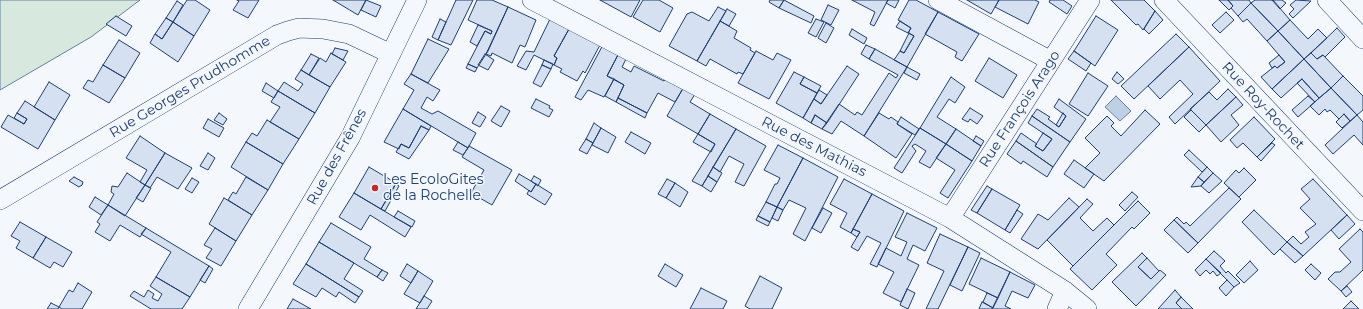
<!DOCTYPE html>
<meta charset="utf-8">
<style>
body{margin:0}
canvas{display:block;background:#f4f7fb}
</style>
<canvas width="1363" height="309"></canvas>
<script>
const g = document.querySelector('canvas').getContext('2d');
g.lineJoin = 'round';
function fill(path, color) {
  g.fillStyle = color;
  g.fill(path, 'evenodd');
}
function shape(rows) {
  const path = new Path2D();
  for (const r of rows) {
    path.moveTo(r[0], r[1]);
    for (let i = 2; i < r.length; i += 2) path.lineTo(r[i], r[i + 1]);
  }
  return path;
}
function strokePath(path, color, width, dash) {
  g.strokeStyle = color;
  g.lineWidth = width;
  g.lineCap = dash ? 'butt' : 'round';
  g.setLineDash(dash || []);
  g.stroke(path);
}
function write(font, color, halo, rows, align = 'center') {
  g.font = font + ' Montserrat,sans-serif';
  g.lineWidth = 3;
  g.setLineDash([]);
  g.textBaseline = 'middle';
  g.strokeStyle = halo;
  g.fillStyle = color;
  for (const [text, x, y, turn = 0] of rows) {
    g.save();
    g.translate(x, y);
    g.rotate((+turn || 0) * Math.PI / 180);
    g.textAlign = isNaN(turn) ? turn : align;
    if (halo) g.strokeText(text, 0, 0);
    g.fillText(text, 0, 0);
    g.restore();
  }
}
const green = shape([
 [0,0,140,0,91,37,0,90,0,0]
]);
const water = shape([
 [1116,96,1131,111,1120,121,1105,107,1116,96]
]);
const building = shape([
 [187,0,195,0,210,10,194,36,173,22,187,0],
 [237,0,259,0,248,18,233,10,239,1,237,0],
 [333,0,366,0,358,15,333,0],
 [366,0,381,6,376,17,361,10,366,0],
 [456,0,473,0,451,45,438,40,456,0],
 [477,0,492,0,508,7,488,51,477,68,468,64,485,31,491,34,492,31,468,20,477,0],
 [600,0,640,0,631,17,600,0],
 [643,0,659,0,673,8,660,32,633,17,643,0],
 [770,0,784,0,779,8,769,2,770,0],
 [784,0,814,16,811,23,779,8,784,0],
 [852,0,888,0,874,26,870,24,875,12,852,0],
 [888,0,899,0,895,8,886,3,888,0],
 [909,0,916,0,938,12,907,67,894,60,900,51,904,53,914,36,908,33,911,28,898,20,909,0],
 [967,0,999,0,991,14,967,0],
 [999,0,1035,0,1039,2,1028,24,995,7,999,0],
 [1050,0,1063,0,1072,6,1067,14,1049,2,1050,0],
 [1111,0,1144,0,1155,11,1143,30,1138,24,1136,25,1111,0],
 [1219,0,1228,0,1233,6,1229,10,1219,0],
 [1228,0,1249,0,1251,3,1238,16,1231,8,1233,6,1228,0],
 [1255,0,1273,0,1290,20,1278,31,1251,3,1255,0],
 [1272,0,1282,0,1286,3,1280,9,1272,0],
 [1296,0,1311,1,1293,18,1289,14,1294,9,1290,5,1296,0],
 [177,1,183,5,173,22,166,18,177,1],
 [1251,3,1278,31,1267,41,1247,19,1243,22,1238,16,1251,3],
 [828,5,839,10,831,25,821,20,828,5],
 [508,7,536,20,525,47,520,45,512,63,492,53,491,56,486,54,508,7],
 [718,7,726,11,697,61,669,46,687,14,692,12,709,21,718,7],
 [727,9,736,14,729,26,720,21,727,9],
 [1155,11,1163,20,1149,34,1144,29,1155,11],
 [938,12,979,34,962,61,955,57,957,52,925,34,938,12],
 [1226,12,1234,20,1220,33,1212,25,1226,12],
 [116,16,132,26,126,36,106,24,116,16],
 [1096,16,1118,30,1095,66,1074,51,1096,16],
 [166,18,173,22,162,39,155,34,166,18],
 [440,19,446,22,438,40,432,37,440,19],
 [550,19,569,29,554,56,557,58,554,65,534,55,526,70,517,66,526,51,534,52,550,19],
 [816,19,824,22,816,37,808,33,816,19],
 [1290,20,1308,39,1318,29,1327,38,1304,59,1278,31,1290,20],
 [720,21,737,31,734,38,751,48,750,50,755,53,743,74,738,72,737,74,710,59,706,66,697,61,720,21],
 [900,21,911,28,908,33,896,27,900,21],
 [173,22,194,36,178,62,150,43,155,34,162,39,173,22],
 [826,23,834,28,826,43,818,38,826,23],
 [478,25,492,31,491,34,485,31,477,46,470,42,478,25],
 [1337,28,1345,37,1325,57,1323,55,1317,59,1311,53,1337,28],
 [569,29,600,45,585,73,583,71,577,81,560,72,562,69,554,65,557,58,554,56,569,29],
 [852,29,867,38,864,44,849,35,852,29],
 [1278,31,1304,59,1272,89,1261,77,1275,66,1277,68,1285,62,1267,41,1278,31],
 [909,33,914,36,904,53,900,51,909,33],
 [1176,34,1189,47,1134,99,1121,86,1176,34],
 [428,39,449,49,428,83,411,74,428,39],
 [119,40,140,53,125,78,103,65,119,40],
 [604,43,620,51,607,76,614,79,604,97,588,90,581,100,575,97,604,43],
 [866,45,875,49,869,59,861,54,866,45],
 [1189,47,1220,81,1175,124,1169,117,1193,94,1180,80,1160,99,1148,86,1189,47],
 [335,48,348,51,343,60,332,54,335,48],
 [875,49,907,67,864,136,841,121,832,134,822,129,839,104,855,115,857,112,862,115,889,73,896,78,898,75,869,59,875,49],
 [620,51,628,55,622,67,631,72,634,66,664,81,667,76,685,85,675,102,658,93,647,113,618,98,624,85,607,76,620,51],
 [756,51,773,60,777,53,791,60,769,99,738,83,756,51],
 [1074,51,1091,63,1086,71,1068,59,1074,51],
 [331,53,346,62,330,87,309,75,320,58,326,62,331,53],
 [1311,53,1317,59,1323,55,1343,76,1331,88,1304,59,1311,53],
 [311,54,319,58,309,75,301,70,311,54],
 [485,54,494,60,488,70,478,65,485,54],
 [1279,55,1285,62,1277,68,1275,66,1272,68,1269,63,1279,55],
 [989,58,1017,75,1003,98,975,81,989,58],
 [1304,59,1331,88,1319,98,1302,79,1281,98,1272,89,1304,59],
 [544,60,553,64,551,69,542,65,544,60],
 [468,64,477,68,475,72,466,68,468,64],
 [103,65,125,78,109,103,83,88,88,80,93,82,103,65],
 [542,65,551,69,541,87,533,83,542,65],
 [847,66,859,74,827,123,815,115,811,123,803,118,814,99,821,104,847,66],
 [907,67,920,74,917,80,904,73,907,67],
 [301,70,330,87,315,113,278,91,284,82,298,91,303,84,295,79,301,70],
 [794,72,804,77,800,84,817,93,803,118,776,103,794,72],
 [1117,72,1124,79,1118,84,1112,79,1117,72],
 [1088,73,1108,86,1088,116,1069,104,1088,73],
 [411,74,440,90,433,101,427,97,421,108,432,114,438,111,476,133,468,148,403,109,414,90,404,84,411,74],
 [1343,76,1363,96,1363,110,1357,115,1331,88,1343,76],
 [804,77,821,86,817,93,800,84,804,77],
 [951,77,965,87,955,103,949,99,937,117,956,129,946,144,920,128,951,77],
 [614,79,624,85,616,102,605,96,614,79],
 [1302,79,1319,98,1315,102,1297,83,1302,79],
 [49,82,70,95,55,120,34,107,49,82],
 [266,83,278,91,274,98,262,91,266,83],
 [685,85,697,91,690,102,710,114,698,134,667,116,685,85],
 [1331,88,1357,115,1350,121,1344,114,1339,119,1330,110,1327,112,1325,109,1319,115,1310,106,1331,88],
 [1228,89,1236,97,1206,125,1190,109,1209,92,1217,100,1228,89],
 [819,90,827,95,821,104,814,99,819,90],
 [278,91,315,113,299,139,270,122,280,107,271,102,278,91],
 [1308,96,1315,102,1298,117,1292,110,1308,96],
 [1236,97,1243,105,1231,115,1239,125,1221,142,1206,125,1236,97],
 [618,98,647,113,645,118,616,102,618,98],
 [536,99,550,106,549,108,553,110,549,117,531,108,536,99],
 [1059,99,1086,119,1070,142,1032,116,1037,109,1050,117,1048,119,1059,127,1066,116,1054,107,1059,99],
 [25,101,55,120,38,149,1,127,8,115,24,124,27,119,17,113,25,101],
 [501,106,510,111,501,127,491,121,501,106],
 [970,108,983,116,977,124,970,119,968,122,962,119,970,108],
 [403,109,431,126,429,130,421,126,409,148,401,144,399,149,384,142,403,109],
 [1145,110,1160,124,1104,181,1085,168,1100,153,1085,138,1107,116,1114,123,1111,126,1121,136,1145,110],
 [1191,110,1206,125,1199,132,1184,117,1191,110],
 [478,112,486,117,480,127,472,123,478,112],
 [17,113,27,119,24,124,14,118,17,113],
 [219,113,227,119,223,125,214,120,219,113],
 [879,113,889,119,891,117,898,122,897,124,912,134,896,158,864,136,879,113],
 [1063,113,1066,116,1059,127,1056,125,1063,113],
 [710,114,736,129,702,186,692,181,715,144,698,134,710,114],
 [1344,114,1350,121,1342,128,1336,122,1344,114],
 [815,115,827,123,822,129,811,123,815,115],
 [1357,115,1363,122,1363,145,1354,135,1333,154,1325,145,1357,115],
 [1032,116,1070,142,1053,167,1016,141,1021,133,1037,144,1035,146,1043,151,1052,139,1028,123,1032,116],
 [901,117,919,129,915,135,897,124,901,117],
 [1254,117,1275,139,1257,157,1243,143,1237,148,1230,140,1254,117],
 [208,119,224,128,219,137,203,128,208,119],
 [267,120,299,139,283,164,246,142,252,133,257,136,267,120],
 [594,123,601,128,593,143,586,139,594,123],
 [421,126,429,130,409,159,396,152,401,144,409,148,421,126],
 [601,128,616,137,608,153,592,145,601,128],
 [920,128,946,144,930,168,919,162,926,151,915,144,912,146,916,151,902,173,894,168,920,128],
 [736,129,766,146,744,186,735,182,744,164,729,156,720,172,713,167,736,129],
 [956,129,981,146,972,161,946,144,956,129],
 [631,132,651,143,645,154,625,142,631,132],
 [1043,133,1052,139,1043,151,1035,146,1043,133],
 [698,134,715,144,711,152,693,142,698,134],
 [140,136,165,153,145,185,140,182,147,170,126,158,140,136],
 [976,136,984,141,981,146,973,141,976,136],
 [586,139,593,143,587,154,579,150,586,139],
 [1016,141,1053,167,1047,177,1023,161,1021,164,1007,154,1016,141],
 [246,142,283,164,268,190,231,167,246,142],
 [458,142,468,148,463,155,453,150,458,142],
 [1272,143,1275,145,1261,161,1257,157,1272,143],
 [946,144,972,161,948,198,940,193,955,170,936,158,946,144],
 [778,145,803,158,777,207,766,202,775,184,777,184,780,178,764,170,778,145],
 [469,146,512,170,492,205,471,193,484,170,462,157,469,146],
 [1189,150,1207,167,1202,172,1184,155,1189,150],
 [165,153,192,168,178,189,157,177,150,188,145,185,165,153],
 [208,153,215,158,208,170,200,166,208,153],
 [803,158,838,177,805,241,793,234,806,208,789,200,783,210,777,207,803,158],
 [1074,160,1094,174,1084,188,1064,174,1074,160],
 [369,167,396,183,381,209,354,193,369,167],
 [713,167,722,173,717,182,708,176,713,167],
 [1207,167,1213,173,1204,182,1198,177,1207,167],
 [1244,168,1256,180,1239,197,1224,183,1236,170,1239,173,1244,168],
 [127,173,145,185,125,216,108,205,114,194,111,192,112,186,118,187,127,173],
 [1213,173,1222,181,1209,193,1201,186,1213,173],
 [519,174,536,184,531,192,515,181,519,174],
 [534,176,541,180,538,186,531,181,534,176],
 [708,176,717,182,711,192,702,186,708,176],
 [74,177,83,182,82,185,79,187,69,181,74,177],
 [246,177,268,190,252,215,228,200,233,192,236,194,246,177],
 [1198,177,1204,182,1201,186,1191,187,1198,177],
 [192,178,199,182,192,193,185,189,192,178],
 [667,179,675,183,666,198,658,194,667,179],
 [844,179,872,194,851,233,840,227,847,213,830,204,844,179],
 [1313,179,1347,215,1303,256,1287,242,1293,236,1301,244,1309,237,1305,232,1316,224,1300,208,1310,199,1301,189,1313,179],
 [675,183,688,192,680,207,666,198,675,183],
 [396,184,399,186,385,211,381,209,396,184],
 [536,184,552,194,545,205,527,194,529,190,531,192,536,184],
 [145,185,151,188,143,202,136,198,145,185],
 [987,186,992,189,977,213,971,210,987,186],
 [1229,188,1241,199,1198,243,1174,220,1177,217,1184,224,1186,222,1190,226,1229,188],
 [992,189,1020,205,1005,230,977,213,992,189],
 [1132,192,1138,197,1125,211,1119,205,1132,192],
 [354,193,411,227,405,237,370,215,361,230,339,217,354,193],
 [872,194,904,211,877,267,870,264,881,243,867,236,858,251,851,247,860,232,853,229,872,194],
 [95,197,108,205,101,215,89,207,95,197],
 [224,198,252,215,236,241,209,224,224,198],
 [1069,198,1079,207,1038,249,1021,239,1038,214,1048,220,1069,198],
 [1087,199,1093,204,1080,218,1093,231,1107,218,1114,225,1073,266,1047,240,1087,199],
 [1138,201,1150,213,1134,229,1132,227,1106,254,1117,265,1092,290,1070,269,1138,201],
 [766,202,777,207,770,222,758,216,766,202],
 [108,205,146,228,140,237,120,225,110,241,95,232,100,224,97,222,108,205],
 [777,207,783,210,778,221,772,218,777,207],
 [823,208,832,213,821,233,812,228,823,208],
 [1017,210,1023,214,1010,233,1005,230,1017,210],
 [1254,210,1287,242,1274,255,1242,222,1254,210],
 [398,211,415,221,412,227,394,217,398,211],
 [907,213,937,228,925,251,913,245,907,259,919,265,901,302,883,293,894,272,878,264,886,248,901,256,907,242,895,237,907,213],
 [1347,215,1355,224,1339,239,1331,230,1347,215],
 [758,216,770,222,768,226,756,220,758,216],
 [1174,220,1198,243,1188,253,1164,230,1174,220],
 [20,222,46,237,33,258,16,248,20,241,11,236,20,222],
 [331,223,371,247,364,259,382,270,377,277,319,242,331,223],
 [146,228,209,266,190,297,156,277,171,252,141,234,146,228],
 [215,228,236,241,221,266,206,258,212,249,204,245,215,228],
 [853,229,860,232,857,237,851,233,853,229],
 [1360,229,1363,232,1363,270,1341,291,1328,279,1335,272,1340,272,1351,262,1339,249,1360,229],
 [940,234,968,247,938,309,926,309,944,271,927,263,940,234],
 [46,237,72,252,63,267,54,262,50,268,33,258,46,237],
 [319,242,354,263,344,279,363,291,359,297,306,264,319,242],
 [1287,242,1303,256,1295,263,1280,249,1287,242],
 [968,247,980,253,962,291,950,285,968,247],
 [1214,251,1225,261,1220,266,1226,273,1228,271,1240,283,1234,287,1206,259,1214,251],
 [1142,253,1147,258,1138,267,1151,279,1160,270,1166,275,1136,306,1112,282,1142,253],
 [981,258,1010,272,998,298,969,284,981,258],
 [1147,258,1159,271,1151,279,1138,267,1147,258],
 [1206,259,1221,273,1217,276,1213,271,1210,274,1206,270,1200,276,1195,270,1206,259],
 [1250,261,1258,270,1244,283,1236,275,1250,261],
 [306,264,359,297,355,303,339,292,336,297,322,288,316,297,293,284,306,264],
 [407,264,418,271,411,283,400,276,407,264],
 [665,264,683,275,676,287,658,276,665,264],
 [1311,264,1321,273,1315,280,1305,270,1311,264],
 [209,266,213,269,205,283,200,280,209,266],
 [382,270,388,273,383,281,377,277,382,270],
 [418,271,433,281,420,303,404,294,418,271],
 [1010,272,1035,285,1028,298,1012,291,1005,306,1011,309,992,309,1010,272],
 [760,276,782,288,772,309,750,309,745,306,760,276],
 [156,277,190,297,182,309,151,309,130,296,134,291,144,297,148,290,154,294,152,298,158,301,162,294,150,286,156,277],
 [1227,280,1234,287,1226,296,1219,288,1227,280],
 [78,283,92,292,82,309,62,309,59,307,69,290,73,292,78,283],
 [1347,286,1352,292,1346,297,1341,291,1347,286],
 [701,288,727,301,723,309,690,309,701,288],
 [907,289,915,293,908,309,900,305,907,289],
 [1175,290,1181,297,1176,303,1182,309,1158,309,1175,290],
 [987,293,998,298,993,308,983,302,987,293],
 [424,296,432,301,427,309,416,309,424,296],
 [1181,297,1193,309,1182,309,1176,303,1181,297],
 [293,299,311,309,287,309,293,299],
 [1351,301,1359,309,1343,309,1351,301],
 [982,302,993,308,992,309,979,309,982,302],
 [51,303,59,307,58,309,47,309,51,303]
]);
const street = shape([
 [532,0,950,218,1065,291,1087,309],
 [938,0,1051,61],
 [1164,0,1363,211],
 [1327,0,1363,39],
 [0,200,277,35,288,31,299,28,323,29,349,34,391,54],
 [950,218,1090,0],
 [248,309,350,138,417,0],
 [1057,309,1065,291]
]);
const markers = [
 [375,188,4,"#c62828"]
];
const streetNames = [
 ["Rue Georges Prudhomme",190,87,-31],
 ["Rue Roy-Rochet",1263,106,47],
 ["Rue François Arago",1020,109,-57],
 ["Rue des Mathias",814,147,27],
 ["Rue des Frênes",337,157,-61]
];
const poiNames = [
 ["Les EcoloGites",383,180],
 ["de la Rochelle",383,196]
];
fill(green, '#d7e8df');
strokePath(green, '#687fa3', 1);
fill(water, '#bed0e5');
strokePath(water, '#687fa3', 1);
fill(building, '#d5e0f0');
strokePath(building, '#1d3f73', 1);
strokePath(street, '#1d3f73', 20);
strokePath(street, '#f4f7fb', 19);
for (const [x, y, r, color] of markers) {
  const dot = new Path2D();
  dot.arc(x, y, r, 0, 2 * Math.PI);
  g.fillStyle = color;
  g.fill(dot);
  strokePath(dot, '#f4f7fb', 1.5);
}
write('14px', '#1d3f73', '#f4f7fb', streetNames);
write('14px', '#1d3f73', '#f4f7fb', poiNames, 'left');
</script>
